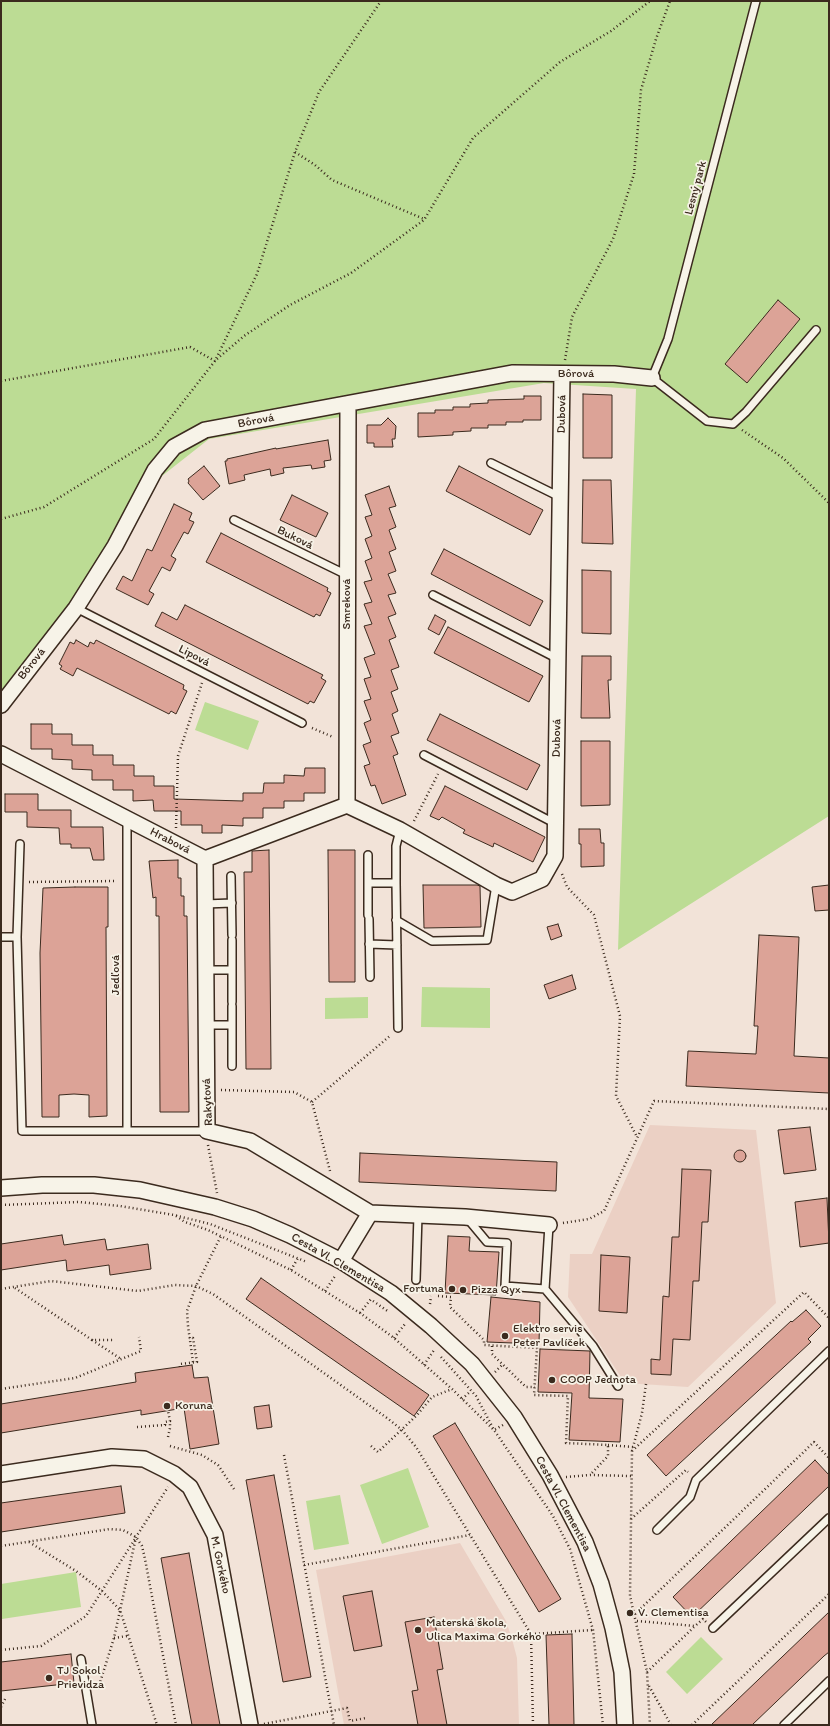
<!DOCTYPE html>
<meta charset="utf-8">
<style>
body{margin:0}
#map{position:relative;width:830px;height:1726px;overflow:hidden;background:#f2e3d8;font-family:Itim,sans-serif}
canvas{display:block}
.frame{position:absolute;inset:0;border:2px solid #3b2a1e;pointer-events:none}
</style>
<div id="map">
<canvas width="830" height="1726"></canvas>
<div class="frame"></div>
</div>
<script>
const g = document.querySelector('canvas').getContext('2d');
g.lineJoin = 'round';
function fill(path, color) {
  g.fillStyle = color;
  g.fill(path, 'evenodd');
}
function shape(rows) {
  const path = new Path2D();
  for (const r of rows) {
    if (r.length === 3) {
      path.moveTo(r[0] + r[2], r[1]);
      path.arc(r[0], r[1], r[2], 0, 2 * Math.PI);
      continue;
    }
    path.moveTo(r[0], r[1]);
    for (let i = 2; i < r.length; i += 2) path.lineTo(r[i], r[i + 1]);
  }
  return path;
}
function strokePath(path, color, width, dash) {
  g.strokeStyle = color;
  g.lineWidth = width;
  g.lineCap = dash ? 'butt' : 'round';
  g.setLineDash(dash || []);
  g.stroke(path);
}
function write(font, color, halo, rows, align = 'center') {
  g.font = font + ' Itim,sans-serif';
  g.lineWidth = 3.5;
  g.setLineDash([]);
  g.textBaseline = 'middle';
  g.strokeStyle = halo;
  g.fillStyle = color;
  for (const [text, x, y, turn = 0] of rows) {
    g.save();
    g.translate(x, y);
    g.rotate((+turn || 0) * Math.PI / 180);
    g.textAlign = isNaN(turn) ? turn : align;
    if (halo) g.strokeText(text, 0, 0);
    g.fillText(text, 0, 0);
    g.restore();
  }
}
const built = shape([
 [650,1125,756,1130,776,1303,688,1387,625,1383,568,1297,570,1254,592,1254],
 [460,1543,506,1621,512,1639,517,1658,519,1725,344,1725,316,1570]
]);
const green = shape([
 [1,1,829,1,829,816,618,950,636,389,544,383,209,439,162,476,79,600,1,703],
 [205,702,259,721,248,750,195,730],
 [422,987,490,988,490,1028,421,1027],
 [368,997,368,1018,325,1019,325,998],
 [408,1468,429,1527,382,1544,360,1485],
 [340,1495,349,1544,314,1550,306,1501],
 [76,1572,81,1607,2,1619,1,1584],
 [701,1637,723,1659,687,1694,666,1672]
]);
const building = shape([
 [778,300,800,319,747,383,725,364,778,300],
 [583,394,612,395,612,458,583,458,583,394],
 [524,396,541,396,541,420,523,420,523,422,506,422,506,425,488,425,488,428,471,428,471,431,453,432,453,435,418,437,418,413,435,413,435,410,453,410,453,407,470,407,470,404,488,403,488,400,524,399,524,396],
 [388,418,396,426,395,439,392,439,393,447,374,447,374,443,367,443,367,425,381,425,388,418],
 [328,440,331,460,324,461,325,467,312,469,311,465,283,468,284,473,271,476,270,469,244,475,245,480,229,484,225,461,227,461,227,459,276,448,276,449,328,440],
 [204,466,220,486,203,500,188,483,189,481,188,479,204,466],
 [459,466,543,510,530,535,446,491,459,466],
 [583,480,611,480,613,544,582,543,583,480],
 [389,486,396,506,389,508,396,527,389,530,396,549,389,552,396,571,388,574,396,593,388,595,396,614,388,617,396,637,389,640,399,667,391,670,398,689,391,692,398,711,392,714,399,733,391,736,398,754,393,756,406,795,382,804,375,785,371,786,364,766,370,764,363,745,371,742,364,723,371,720,364,701,371,699,364,679,371,677,364,658,375,654,364,626,372,624,364,604,372,602,364,582,372,580,365,561,372,558,365,539,372,536,365,517,372,515,365,495,389,486],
 [292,495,328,513,316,537,280,520,292,495],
 [174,504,192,513,189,520,194,522,188,534,184,532,171,556,176,559,170,571,162,567,149,591,154,594,148,605,116,589,123,576,132,581,147,549,152,551,174,504],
 [221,533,328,588,327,591,331,593,320,616,316,614,314,617,206,562,221,533],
 [444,549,543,601,530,626,431,574,444,549],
 [582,570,611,571,611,634,582,633,582,570],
 [185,605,323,675,321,678,326,681,314,703,310,701,308,704,155,626,162,612,177,620,185,605],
 [435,615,446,621,439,635,428,629,435,615],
 [448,627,543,676,529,702,434,653,448,627],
 [76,640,88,647,90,642,94,644,96,640,184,685,183,689,187,691,176,714,171,711,169,714,77,668,73,676,60,669,62,666,59,664,70,642,74,644,76,640],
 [582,656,611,656,611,680,608,680,610,718,581,718,582,656],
 [440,714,540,765,527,790,427,740,440,714],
 [31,724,52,724,52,734,72,734,72,745,93,745,93,755,113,755,113,765,134,765,134,776,154,776,154,786,174,786,174,799,243,801,243,793,263,793,264,783,284,783,284,775,304,776,305,768,325,768,325,793,304,793,304,801,284,801,284,808,263,808,263,818,243,818,243,826,222,825,222,833,202,833,202,825,181,825,181,811,154,811,153,800,133,801,133,790,113,790,113,780,92,780,92,770,72,769,72,760,52,759,52,749,31,749,31,724],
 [581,741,610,741,610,805,581,806,581,741],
 [445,786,545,837,533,862,494,843,493,847,463,833,465,830,442,817,439,820,430,816,445,786],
 [5,794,38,794,38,810,71,810,71,827,103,827,104,860,93,860,90,848,71,848,71,844,60,844,59,828,27,827,27,812,5,812,5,794],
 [579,829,600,829,601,843,604,843,604,866,581,867,581,844,579,844,579,829],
 [269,850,271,1069,246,1069,244,872,252,872,252,851,269,850],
 [328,850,355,850,355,982,329,982,328,850],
 [178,860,178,878,181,878,181,896,184,896,184,916,187,916,189,1112,160,1112,159,916,156,916,156,897,153,898,149,861,178,860],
 [423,885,477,885,480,886,481,927,424,928,423,885],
 [829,885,829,910,815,911,812,887,829,885],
 [75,887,108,887,108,927,106,927,107,1116,89,1117,89,1095,74,1094,59,1095,59,1117,42,1117,40,953,43,888,75,887],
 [558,924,562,936,551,940,547,927,558,924],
 [759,935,799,937,794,1056,829,1058,829,1093,686,1086,688,1051,756,1054,758,1026,754,1026,759,935],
 [572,975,576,989,549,999,544,985,572,975],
 [810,1127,816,1170,784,1174,778,1130,810,1127],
 [740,1156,6],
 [360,1153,557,1162,556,1191,359,1182,360,1153],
 [682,1169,711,1170,708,1222,702,1222,699,1281,693,1281,690,1340,673,1339,671,1375,651,1374,651,1359,660,1360,663,1296,669,1297,672,1237,679,1237,682,1169],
 [827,1198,829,1243,800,1247,795,1202,827,1198],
 [62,1235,64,1245,105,1239,107,1250,148,1244,151,1269,110,1275,109,1265,67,1271,66,1260,1,1270,1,1244,62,1235],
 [448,1236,470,1237,469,1251,499,1252,496,1295,445,1293,448,1236],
 [601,1255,630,1257,627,1313,599,1311,601,1255],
 [261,1278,429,1395,414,1416,246,1299,261,1278],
 [491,1297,540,1302,539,1344,487,1342,491,1297],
 [806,1310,821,1326,808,1339,811,1342,666,1476,647,1455,791,1321,792,1322,806,1310],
 [540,1349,590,1351,589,1398,623,1399,620,1442,569,1440,572,1393,538,1392,540,1349],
 [192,1365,194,1378,208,1377,219,1444,190,1449,184,1408,141,1415,141,1410,1,1433,1,1404,136,1382,135,1373,192,1365],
 [269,1405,272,1427,257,1429,254,1407,269,1405],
 [455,1423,561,1599,539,1612,433,1436,455,1423],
 [815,1460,829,1475,829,1486,692,1617,673,1597,815,1460],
 [274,1475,311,1677,283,1682,246,1480,274,1475],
 [121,1486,125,1513,1,1532,1,1503,121,1486],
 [189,1553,214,1693,220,1725,192,1725,161,1558,189,1553],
 [372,1591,382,1646,354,1651,343,1596,372,1591],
 [829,1612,829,1652,824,1656,752,1725,711,1725,829,1612],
 [434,1617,443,1669,437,1670,447,1725,418,1725,412,1691,418,1690,405,1622,434,1617],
 [572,1634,574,1725,549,1725,546,1635,572,1634],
 [71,1654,74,1683,1,1691,1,1662,71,1654]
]);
const path = shape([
 [295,152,315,165,332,180,424,219],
 [217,359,244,336,290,305,351,273,424,220,473,138,560,62,611,31,650,1],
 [565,360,572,317,613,239,634,174,641,90,656,39,670,1],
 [1,381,190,347,215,361],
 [742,430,783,458,829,503],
 [1,519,44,507,154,439,215,361,257,274,295,152,319,92,381,1],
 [312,728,333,737],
 [414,821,438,774],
 [176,828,178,756,202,683],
 [562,874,567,887,594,915,620,1016,616,1096,637,1137],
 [29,882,116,881],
 [221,1090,294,1092,312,1102,330,1171],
 [312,1102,391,1035],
 [208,1145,217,1193],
 [1,1205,79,1202,120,1206,174,1215,210,1224,307,1262],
 [176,1216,185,1222,208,1230,291,1270,360,1313,394,1338,452,1389,494,1430,503,1425],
 [563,1223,589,1219,604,1211,654,1101,829,1109],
 [291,1270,298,1258],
 [15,1288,92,1340,114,1340],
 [1,1289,51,1281,138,1291,175,1285,196,1286,213,1294,387,1418,402,1430,416,1447,531,1634,533,1725],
 [325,1291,335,1276],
 [438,1296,451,1297,450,1307,484,1340,484,1345,537,1348,534,1395,568,1396,566,1443,608,1445,608,1456,590,1475],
 [373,1301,389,1312],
 [430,1304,431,1296],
 [360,1313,371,1299],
 [394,1338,405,1324],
 [92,1340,121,1359],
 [492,1346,492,1354,526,1387,535,1387],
 [441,1357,476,1396,494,1430,553,1516,570,1549,593,1630,603,1725],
 [193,1362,188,1326,187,1311,196,1286,221,1236],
 [424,1365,434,1350],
 [180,1367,180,1364,197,1362,193,1338,189,1338],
 [495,1372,503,1364],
 [646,1384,642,1413,632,1451,630,1596,647,1672,650,1725],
 [1,1389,75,1378,141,1351,139,1337],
 [462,1399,471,1391],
 [137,1427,165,1425,165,1422,170,1421,168,1411],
 [168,1437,170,1428,170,1421],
 [608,1445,633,1447],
 [170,1446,202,1455,218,1465,234,1489],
 [371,1446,378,1452,417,1415,432,1397,452,1389],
 [632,1451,804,1292,829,1318],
 [284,1455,334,1725],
 [566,1477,590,1475,631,1476],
 [631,1519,686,1470,688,1472],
 [29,1542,76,1571,102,1591,120,1610,157,1725],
 [1,1546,110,1529,123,1530,136,1537,142,1546,145,1559,176,1725],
 [304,1565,470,1535],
 [635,1614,814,1442,829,1458],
 [637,1621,695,1626,703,1619,706,1622],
 [531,1634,593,1630],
 [114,1638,127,1636],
 [1,1650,41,1646,86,1616,135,1539],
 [647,1672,695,1626],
 [649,1686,671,1725],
 [98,1689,114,1638,136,1537,168,1487],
 [1,1707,6,1697],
 [264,1724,347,1708,350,1721,366,1718],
 [692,1725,829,1594]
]);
const service = shape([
 [756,1,668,339,652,378,707,421,733,424,746,412,816,330],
 [491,463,560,497],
 [234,520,347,575],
 [433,595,558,659],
 [76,608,302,723],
 [424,755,556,824],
 [127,819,127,1131],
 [20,844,17,937,22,1131,207,1131],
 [368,855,368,915],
 [231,876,232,935],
 [368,883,396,883],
 [205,904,232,903],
 [369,919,370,977],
 [396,920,432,941,487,940,496,885],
 [1,937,17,937],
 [232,940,232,1002],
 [369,944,397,945],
 [205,970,232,970],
 [232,1006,232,1066],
 [206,1025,232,1025],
 [398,1028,396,883,396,846,400,830],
 [467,1218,487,1242,507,1243,505,1286,545,1289,593,1346,618,1386],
 [416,1280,418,1215],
 [545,1289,549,1225],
 [657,1530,690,1497,696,1480,829,1351],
 [713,1628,829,1518],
 [81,1659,92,1725],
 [784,1725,829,1681]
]);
const minor = shape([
 [1,705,76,608,115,546,155,470,174,447,205,430,512,373,614,374,652,378],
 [1,754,205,859,347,805],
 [347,805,400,830,496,885,512,892,542,879,555,856,562,374],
 [347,805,348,404],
 [205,859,207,1131,250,1141,370,1213,341,1261],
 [1,1188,42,1185,94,1185,140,1190,215,1207,253,1219,290,1235,341,1261,391,1293,431,1326,472,1364,514,1417,550,1475,585,1542,601,1584,613,1628,622,1672,625,1725],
 [370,1213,465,1217,549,1225],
 [1,1474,112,1457,144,1459,174,1474,190,1487,215,1535,250,1725]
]);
const markers = [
 [452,1289,4,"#3b2a1e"],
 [463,1290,4,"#3b2a1e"],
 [505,1336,4,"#3b2a1e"],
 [552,1380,4,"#3b2a1e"],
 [167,1406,4,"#3b2a1e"],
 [630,1613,4,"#3b2a1e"],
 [418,1630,4,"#3b2a1e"],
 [49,1678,4,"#3b2a1e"]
];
const streetNames = [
 ["Lesný park",696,188,-75],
 ["Bôrová",576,374],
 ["Dubová",562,414,-89],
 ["Bôrová",256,421,-11],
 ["Buková",295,538,26],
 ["Smreková",347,604,-90],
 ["Lipová",194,656,27],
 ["Bôrová",32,664,-52],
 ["Dubová",557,738,-89],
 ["Hrabová",170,841,27],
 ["Jedľová",116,975,-90],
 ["Rakytová",208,1102,-93],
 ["Cesta Vl. Clementisa",338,1263,30],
 ["Cesta Vl. Clementisa",563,1504,62],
 ["M. Gorkého",220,1565,78]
];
const poiNames = [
 ["Fortuna",444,1289,"right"],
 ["Pizza Qyx",471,1290],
 ["Elektro servis",513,1329],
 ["Peter Pavlíček",513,1343],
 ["COOP Jednota",560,1380],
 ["Koruna",175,1406],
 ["V. Clementisa",638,1613],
 ["Materská škola,",426,1623],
 ["Ulica Maxima Gorkého",426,1637],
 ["TJ Sokol",57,1671],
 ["Prievidza",57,1685]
];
fill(built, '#ebd0c4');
fill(green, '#bcdc94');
fill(building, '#dca397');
strokePath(building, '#3b2a1e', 1);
strokePath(service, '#3b2a1e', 10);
strokePath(minor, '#3b2a1e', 18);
strokePath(path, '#3b2a1e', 2.5, [1, 3]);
strokePath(service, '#f7f3e8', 7);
strokePath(minor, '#f7f3e8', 15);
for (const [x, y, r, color] of markers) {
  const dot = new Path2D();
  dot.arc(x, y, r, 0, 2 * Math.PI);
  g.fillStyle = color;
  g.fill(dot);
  strokePath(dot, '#f7f3e8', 1.5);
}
write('12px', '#3b2a1e', '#f7f3e8', streetNames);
write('12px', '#3b2a1e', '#f7f3e8', poiNames, 'left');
</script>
